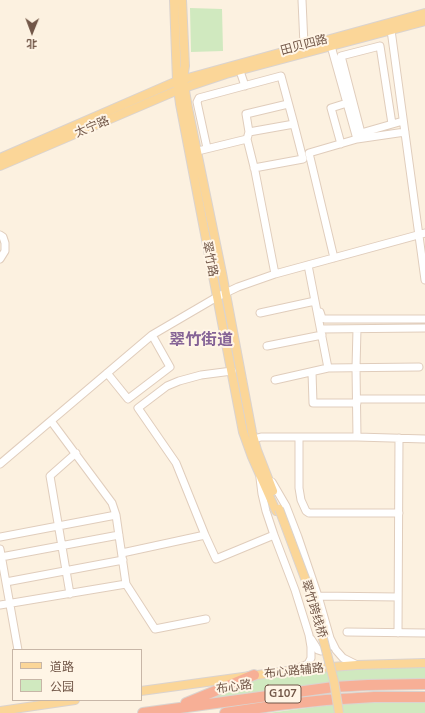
<!DOCTYPE html>
<meta charset="utf-8">
<style>
body{margin:0}
#map{position:relative;width:425px;height:713px;overflow:hidden;background:#fcf1e0;font-family:Mulish,"Noto Sans SC",sans-serif}
canvas{display:block}
.legend{position:absolute;left:12px;top:649px;width:130px;height:52px;box-sizing:border-box;background:#fff5e6;border:1px solid #c7b6a7;margin:0;padding:5px 7px;list-style:none;font-size:12px;color:#725748}
.legend li{display:flex;align-items:center;gap:8px;height:20px}
.legend b{width:20px;border:1px solid #c7b6a7}
.north{position:absolute;left:12px;top:12px;width:40px;height:40px;-webkit-text-stroke:3px #fff5e6;paint-order:stroke;rotate:181deg;font-size:11px;font-weight:700;line-height:16px;text-align:center;color:#725748}
.north::after{content:'';display:block;margin:auto;width:14px;height:18px;background:#725748;clip-path:polygon(50% 0,100% 100%,50% 72%,0 100%)}
</style>
<div id="map">
<canvas width="425" height="713"></canvas>
<ul class="legend">
<li><b style="height:5px;background:#fbd698"></b>道路</li>
<li><b style="height:11px;background:#d0e9bf"></b>公园</li>
</ul>
<div class="north">北</div>
</div>
<script>
const g = document.querySelector('canvas').getContext('2d');
g.lineJoin = 'round';
function fill(path, color) {
  g.fillStyle = color;
  g.fill(path, 'evenodd');
}
function shape(rows) {
  const path = new Path2D();
  for (const r of rows) {
    path.moveTo(r[0], r[1]);
    for (let i = 2; i < r.length; i += 2) path.lineTo(r[i], r[i + 1]);
  }
  return path;
}
function strokePath(path, color, width, dash) {
  g.strokeStyle = color;
  g.lineWidth = width;
  g.lineCap = dash ? 'butt' : 'round';
  g.setLineDash(dash || []);
  g.stroke(path);
}
function write(font, color, halo, rows, align = 'center') {
  g.font = font + ' Mulish,"Noto Sans SC",sans-serif';
  g.lineWidth = 4;
  g.setLineDash([]);
  g.textBaseline = 'middle';
  g.strokeStyle = halo;
  g.fillStyle = color;
  for (const [text, x, y, turn = 0] of rows) {
    g.save();
    g.translate(x, y);
    g.rotate((+turn || 0) * Math.PI / 180);
    g.textAlign = isNaN(turn) ? turn : align;
    if (halo) g.strokeText(text, 0, 0);
    g.fillText(text, 0, 0);
    g.restore();
  }
}
const green = shape([
 [190,8,222,9,223,51,191,52],
 [425,667,425,680,201,700,257,677,347,668],
 [401,702,425,702,425,713,268,713,345,703]
]);
const minor = shape([
 [302,0,304,45],
 [391,30,425,280],
 [331,46,357,139],
 [240,71,245,86],
 [392,124,380,46,341,56,361,133,403,121],
 [249,132,246,114,288,104],
 [247,139,255,171,275,274],
 [341,144,331,108,347,103],
 [197,151,202,150,247,139,249,132,294,124,281,76,199,98,197,102,207,148],
 [254,168,303,159,294,124],
 [0,235,3,237,5,243,5,251,0,259],
 [334,258,309,153,357,139,405,132],
 [308,265,328,368,419,367],
 [320,312,322,318,325,319,425,319],
 [260,313,315,301],
 [321,329,425,328],
 [267,346,322,335],
 [232,371,201,375,179,381,167,386,138,408,176,463,205,535,216,559,274,535],
 [312,372,313,403,357,403],
 [107,373,128,399,170,367,152,335],
 [275,380,328,368],
 [357,399,425,399],
 [51,421,112,503,116,515,126,584,155,629,206,619],
 [299,437,299,488,301,500,306,511,309,513,399,513],
 [357,437,356,368,357,329],
 [254,439,261,437,357,437,425,439],
 [0,464,152,335,217,297,238,287,275,274,425,233],
 [260,478,262,494,266,511,274,535,295,590,309,635,311,647,311,658,308,664,298,668],
 [272,482,286,506,298,537,318,596,330,638,336,650,343,658,357,665],
 [0,537,116,515],
 [0,549,18,650],
 [122,553,205,535],
 [1,557,119,535],
 [6,582,123,560],
 [70,594,50,476,76,453],
 [318,596,398,597],
 [0,605,126,584],
 [347,632,425,633],
 [398,633,399,438],
 [311,639,318,650,321,651,325,650,329,647]
]);
const major = shape([
 [174,0,177,81,180,104,243,432,252,457,276,511],
 [182,0,185,66,183,79,188,108,222,273,252,432,257,450,273,491],
 [0,158,177,81,425,13],
 [0,166,178,90,226,74,425,21],
 [141,691,294,670,357,665,425,663],
 [0,711,75,700]
]);
const highway = shape([
 [186,703,254,675],
 [143,713,334,687,368,685,425,684],
 [225,713,279,705,326,700,374,697,425,697]
]);
const majorBridge = shape([
 [279,509,306,581,319,623,334,681,339,713]
]);
const shields = [
 [283,694,36]
];
const shieldNames = [
 ["G107",283,694]
];
const streetNames = [
 ["田贝四路",304,45,-15],
 ["太宁路",92,127,-23],
 ["翠竹路",210,259,79],
 ["翠竹跨线桥",314,609,73],
 ["布心路辅路",294,671,-6],
 ["布心路",234,687,-8]
];
const districtNames = [
 ["翠竹街道",201,340]
];
fill(green, '#d0e9bf');
strokePath(minor, '#e0cdbc', 9);
strokePath(major, '#dad3cf', 10);
strokePath(highway, '#dad3cf', 12);
strokePath(minor, '#fff', 7);
strokePath(major, '#fbd698', 8);
strokePath(highway, '#f7af96', 10);
strokePath(majorBridge, '#dad3cf', 10, []);
strokePath(majorBridge, '#fbd698', 8);
for (const [x, y, w] of shields) {
  const box = new Path2D();
  box.roundRect(x - w / 2, y - 9, w, 18, 3);
  g.fillStyle = '#fff5e6';
  g.fill(box);
  strokePath(box, '#725748', 1);
}
write('bold 11px', '#725748', null, shieldNames);
write('12px', '#725748', '#fff5e6', streetNames);
write('bold 16px', '#856396', '#fff5e6', districtNames);
</script>
